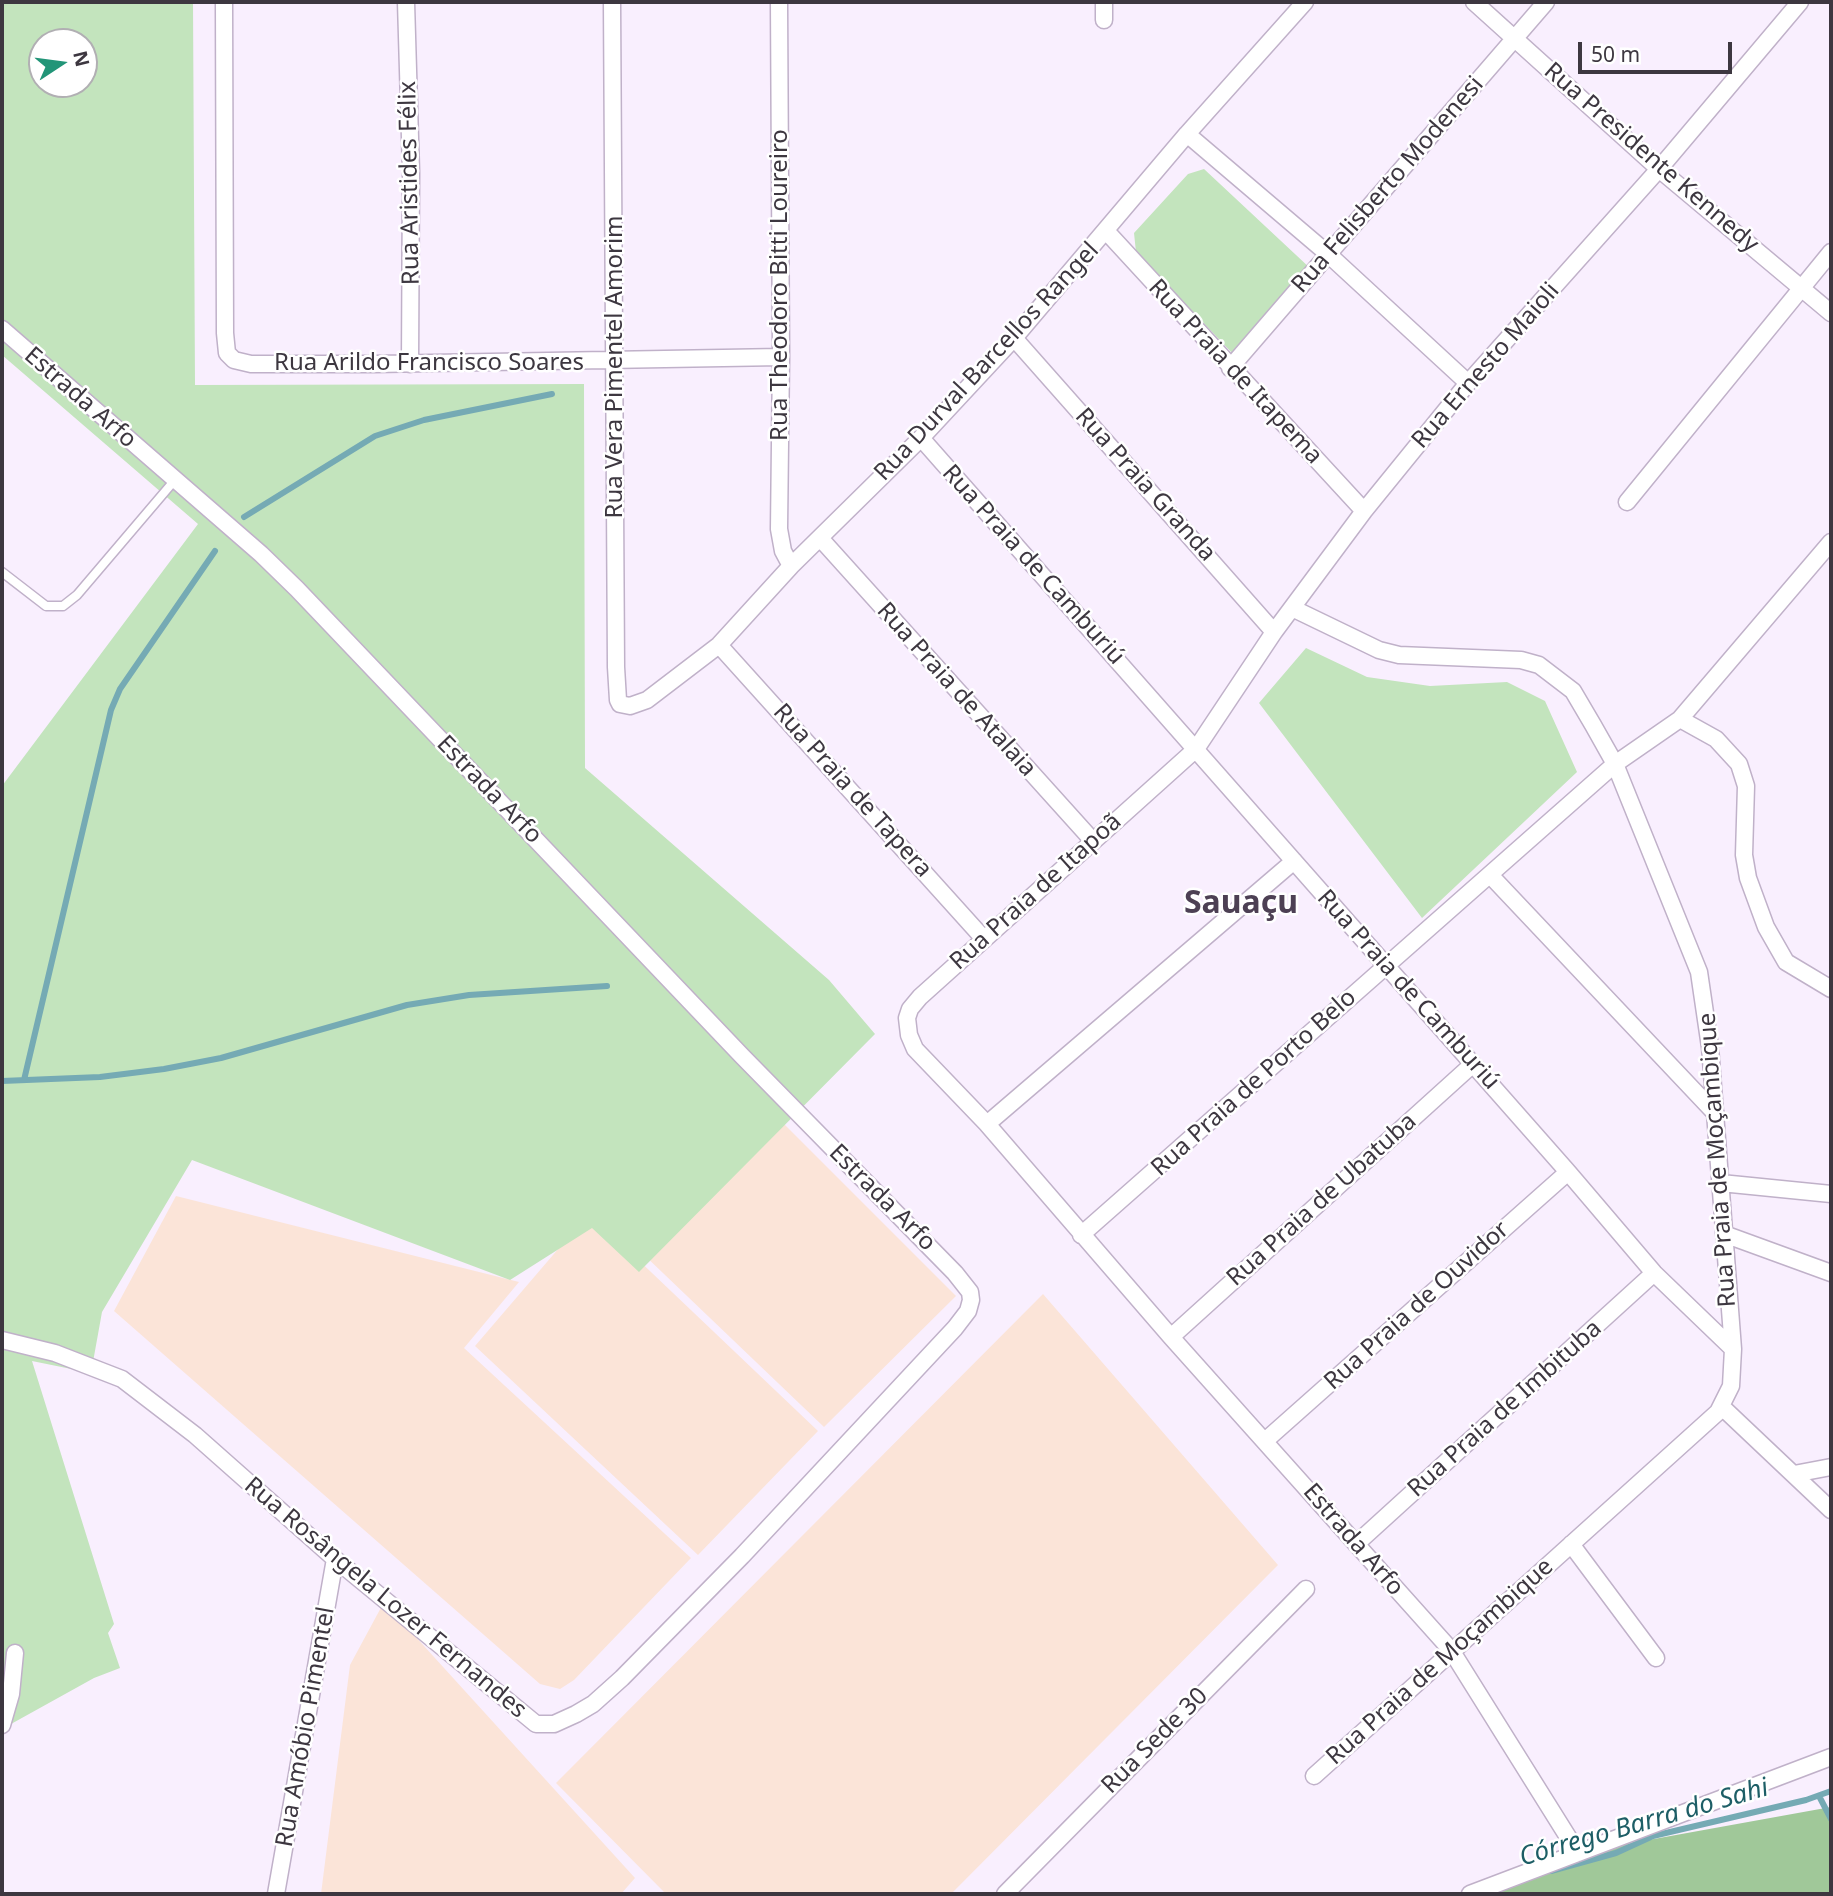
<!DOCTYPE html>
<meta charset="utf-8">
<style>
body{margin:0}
#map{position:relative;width:1833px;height:1896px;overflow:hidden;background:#f9effe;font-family:"Noto Sans",sans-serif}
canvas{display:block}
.frame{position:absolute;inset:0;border:4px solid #3d3740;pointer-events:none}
.north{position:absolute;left:28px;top:28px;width:70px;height:70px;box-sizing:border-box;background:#fff;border:2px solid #b1afb3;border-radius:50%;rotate:77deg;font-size:19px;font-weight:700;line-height:28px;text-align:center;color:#3d3740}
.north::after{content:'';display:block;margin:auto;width:24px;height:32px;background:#229578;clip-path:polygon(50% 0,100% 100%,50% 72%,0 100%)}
.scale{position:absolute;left:1578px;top:42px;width:154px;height:32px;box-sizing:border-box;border:4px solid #3d3740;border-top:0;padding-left:9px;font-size:21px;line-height:24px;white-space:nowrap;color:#3d3740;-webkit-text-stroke:5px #fff;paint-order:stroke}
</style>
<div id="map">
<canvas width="1833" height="1896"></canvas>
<div class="frame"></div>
<div class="north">N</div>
<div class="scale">50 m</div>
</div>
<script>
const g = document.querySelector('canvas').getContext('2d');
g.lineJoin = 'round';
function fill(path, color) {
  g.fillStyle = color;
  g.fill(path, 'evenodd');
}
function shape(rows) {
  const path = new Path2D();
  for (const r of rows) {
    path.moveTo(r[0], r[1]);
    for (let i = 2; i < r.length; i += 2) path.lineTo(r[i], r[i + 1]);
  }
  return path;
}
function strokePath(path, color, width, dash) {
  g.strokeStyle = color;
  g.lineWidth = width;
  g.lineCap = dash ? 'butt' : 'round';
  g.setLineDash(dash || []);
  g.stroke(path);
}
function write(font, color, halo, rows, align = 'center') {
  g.font = font + ' "Noto Sans",sans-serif';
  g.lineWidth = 5;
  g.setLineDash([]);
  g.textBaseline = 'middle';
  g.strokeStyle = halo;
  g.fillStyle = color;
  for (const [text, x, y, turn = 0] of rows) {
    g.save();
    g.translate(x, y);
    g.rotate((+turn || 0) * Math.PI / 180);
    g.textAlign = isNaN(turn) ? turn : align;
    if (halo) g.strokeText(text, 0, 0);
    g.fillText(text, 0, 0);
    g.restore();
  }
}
const industrial = shape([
 [726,1066,956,1296,824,1427,595,1208],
 [176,1196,519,1282,464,1348,691,1558,574,1680,560,1689,540,1684,114,1311],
 [589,1213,818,1431,698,1555,475,1346],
 [1043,1294,1278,1565,951,1894,666,1894,556,1783],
 [384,1602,635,1878,621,1894,321,1894,350,1665]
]);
const green = shape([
 [2,2,193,2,195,385,584,384,585,768,829,980,875,1034,639,1272,592,1228,510,1280,192,1160,102,1312,91,1373,32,1361,114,1624,108,1633,120,1668,94,1678,2,1729,2,786,198,524,2,355],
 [42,42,84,42,84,84,42,84],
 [1204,169,1311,269,1233,354,1136,252,1134,233,1188,174],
 [1306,648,1367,677,1430,686,1507,682,1545,701,1577,772,1422,918,1259,703]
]);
const forest = shape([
 [1831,1807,1831,1894,1495,1894,1578,1848,1582,1852]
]);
const stream = shape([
 [244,517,375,436,424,420,552,394],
 [24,1080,111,710,120,689,215,551],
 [2,1081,100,1077,164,1069,221,1058,407,1005,469,995,607,986],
 [1819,1796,1831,1819],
 [1551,1871,1616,1853,1653,1836,1806,1800,1831,1791]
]);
const lane = shape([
 [2,572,46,606,63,606,77,595,174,481]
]);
const street = shape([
 [224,2,225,333,227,353,234,360,251,364,374,364,781,357],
 [406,2,411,172,410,364],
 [612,2,616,667,618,700,620,704,630,706,647,700,719,645,791,566,921,438,1014,338,1187,134,1305,2],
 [779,2,781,357,779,529,783,551,791,566],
 [1104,2,1104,20],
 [1474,2,1659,169,1831,313],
 [1187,134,1328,254,1468,383],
 [1107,232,1364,511],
 [2,329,261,554,297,589,742,1056,955,1273,970,1292,971,1300,968,1311,955,1328,742,1556,622,1678,593,1704,576,1714,554,1724,536,1724,335,1559,195,1435,122,1379,55,1353,2,1340],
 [1014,338,1274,632],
 [1230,368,1546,2],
 [921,438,1568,1172,1654,1273,1733,1349],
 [1627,502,1831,252],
 [820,538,1093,841],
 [1292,608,1379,650,1399,655,1521,660,1539,665,1573,691,1593,725,1615,764,1699,972,1710,1047,1733,1349,1731,1386,1718,1412,1314,1776],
 [719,645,984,939],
 [1680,719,1716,739,1739,764,1746,786,1744,855,1748,878,1766,927,1786,962,1831,989],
 [1491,876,1716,1114],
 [987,1124,1294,861],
 [1721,1183,1831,1194],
 [1724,1234,1831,1273],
 [1081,1235,1615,764,1680,719,1831,542],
 [1171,1337,1473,1064],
 [1721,1406,1831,1510],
 [1266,1440,1568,1172],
 [1794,1474,1831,1467],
 [1356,1544,1654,1273],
 [1571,1544,1656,1658],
 [2,1725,11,1694,15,1653],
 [1578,1853,1451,1650,1171,1337,987,1124,915,1049,909,1035,907,1018,910,1009,920,997,1196,749,1274,632,1364,511,1468,383,1659,169,1800,2],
 [276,1894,335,1559],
 [1005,1894,1306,1589],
 [1470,1894,1831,1757]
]);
const streetNames = [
 ["Rua Presidente Kennedy",1651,158,41],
 ["Rua Aristides Félix",410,183,-91],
 ["Rua Felisberto Modenesi",1388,185,-49],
 ["Rua Theodoro Bitti Loureiro",780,285,-90],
 ["Rua Durval Barcellos Rangel",987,362,-47],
 ["Rua Arildo Francisco Soares",429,363],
 ["Rua Ernesto Maioli",1486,366,-49],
 ["Rua Vera Pimentel Amorim",615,367,-90],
 ["Rua Praia de Itapema",1235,372,47],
 ["Estrada Arfo",80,398,41],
 ["Rua Praia Granda",1145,485,48],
 ["Rua Praia de Camburiú",1033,565,48],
 ["Rua Praia de Atalaia",956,690,48],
 ["Estrada Arfo",489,790,46],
 ["Rua Praia de Tapera",852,791,48],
 ["Rua Praia de Itapoã",1036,892,-42],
 ["Rua Praia de Camburiú",1408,990,48],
 ["Rua Praia de Porto Belo",1254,1083,-42],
 ["Rua Praia de Moçambique",1718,1160,-94],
 ["Estrada Arfo",882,1198,45],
 ["Rua Praia de Ubatuba",1322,1200,-42],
 ["Rua Praia de Ouvidor",1417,1306,-42],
 ["Rua Praia de Imbituba",1505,1409,-42],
 ["Estrada Arfo",1353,1540,49],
 ["Rua Rosângela Lozer Fernandes",385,1598,40],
 ["Rua Praia de Moçambique",1440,1662,-42],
 ["Rua Amóbio Pimentel",306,1727,-80],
 ["Rua Sede 30",1155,1741,-45]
];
const waterNames = [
 ["Córrego Barra do Sahi",1644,1823,-16]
];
const districtNames = [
 ["Sauaçu",1241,904]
];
fill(industrial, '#fbe4d8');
fill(green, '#c3e4bd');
fill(forest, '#a0c899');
strokePath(stream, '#75aab4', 6);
strokePath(lane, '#c0b1c9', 11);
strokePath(street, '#c0b1c9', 19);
strokePath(lane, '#fff', 8);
strokePath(street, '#fff', 16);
write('24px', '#3d3740', '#fff', streetNames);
write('italic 26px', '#1d5e66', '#fff', waterNames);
write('bold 32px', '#4d4054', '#fff', districtNames);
</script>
